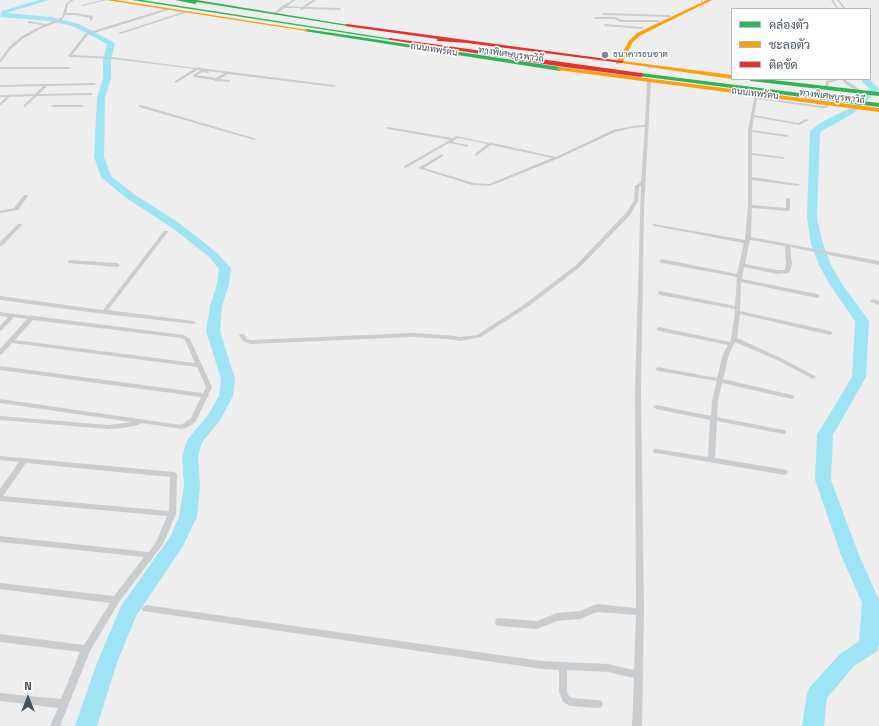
<!DOCTYPE html>
<meta charset="utf-8">
<style>
body{margin:0}
#map{position:relative;width:879px;height:726px;overflow:hidden;background:#efeeee;font-family:"Titillium Web",Sarabun,sans-serif}
canvas{display:block}
.legend{position:absolute;left:731px;top:8px;width:140px;height:72px;box-sizing:border-box;background:#fff;border:1px solid #b4b9be;margin:0;padding:5px 7px;list-style:none;font-size:12px;color:#43515d}
.legend li{display:flex;align-items:center;gap:8px;height:20px}
.legend b{width:20px;border:1px solid #b4b9be}
.north{position:absolute;left:8px;top:678px;width:40px;height:40px;-webkit-text-stroke:3px #fff;paint-order:stroke;rotate:0deg;font-size:11px;font-weight:700;line-height:16px;text-align:center;color:#43515d}
.north::after{content:'';display:block;margin:auto;width:14px;height:18px;background:#43515d;clip-path:polygon(50% 0,100% 100%,50% 72%,0 100%)}
</style>
<div id="map">
<canvas width="879" height="726"></canvas>
<ul class="legend">
<li><b style="height:5px;background:#30b455"></b>คล่องตัว</li>
<li><b style="height:5px;background:#ff9f0a"></b>ชะลอตัว</li>
<li><b style="height:5px;background:#e5322d"></b>ติดขัด</li>
</ul>
<div class="north">N</div>
</div>
<script>
const g = document.querySelector('canvas').getContext('2d');
g.lineJoin = 'round';
function shape(rows) {
  const path = new Path2D();
  for (const r of rows) {
    path.moveTo(r[0], r[1]);
    for (let i = 2; i < r.length; i += 2) path.lineTo(r[i], r[i + 1]);
  }
  return path;
}
function fill(path, color) {
  g.fillStyle = color;
  g.fill(path, 'evenodd');
}
function strokePath(path, color, width, dash) {
  g.strokeStyle = color;
  g.lineWidth = width;
  g.lineCap = dash ? 'butt' : 'round';
  g.setLineDash(dash || []);
  g.stroke(path);
}
function write(font, color, halo, rows, align = 'center') {
  g.font = font + ' "Titillium Web",Sarabun,sans-serif';
  g.lineWidth = 3;
  g.setLineDash([]);
  g.textBaseline = 'middle';
  g.strokeStyle = halo;
  g.fillStyle = color;
  for (const [text, x, y, turn = 0] of rows) {
    g.save();
    g.translate(x, y);
    g.rotate((+turn || 0) * Math.PI / 180);
    g.textAlign = isNaN(turn) ? turn : align;
    if (halo) g.strokeText(text, 0, 0);
    g.fillText(text, 0, 0);
    g.restore();
  }
}
const river = shape([
 [39,0,49,0,6,13,51,17,79,24,115,43,111,60,111,78,105,98,104,157,111,176,134,194,179,223,216,252,231,268,229,284,222,306,220,331,235,379,233,396,219,422,202,442,198,457,200,486,197,517,183,546,136,616,117,663,97,726,75,726,97,663,121,606,170,537,179,517,184,486,182,457,187,440,208,415,219,396,221,379,206,331,210,306,217,284,219,269,208,256,171,227,126,198,101,177,94,157,97,98,103,78,103,60,107,44,75,27,51,21,0,17,2,11,39,0],
 [862,79,869,79,879,89,854,113,820,132,817,218,823,244,831,265,842,284,869,321,866,377,833,435,831,480,859,555,879,600,879,646,876,652,854,666,827,698,824,726,802,726,807,694,810,687,840,654,859,641,862,603,841,555,815,480,817,435,852,377,855,321,830,285,819,265,811,244,807,218,810,131,820,123,848,109,870,89,862,82,862,79]
]);
const street = shape([
 [71,0,74,0,68,4,66,13,76,13,93,16,92,21,90,20,90,18,76,15,65,15,62,20,40,29,24,38,11,49,0,63,0,60,9,47,22,36,43,25,28,23,28,21,46,24,60,18,62,17,66,4,71,0],
 [102,0,107,0,83,6,82,5,102,0],
 [293,0,296,0,287,6,302,7,313,0,316,0,306,7,340,8,341,9,340,10,304,9,301,10,300,8,285,8,276,14,274,13,282,6,293,0],
 [701,0,703,0,703,1,701,2,701,0],
 [831,0,833,0,839,9,837,9,831,0],
 [837,0,839,0,846,9,844,9,837,0],
 [168,8,169,10,88,35,72,55,112,57,196,68,198,67,200,68,334,85,336,86,334,87,228,74,219,79,229,80,230,80,230,82,215,81,213,80,193,77,193,75,201,70,197,70,176,83,174,82,175,81,194,69,112,59,70,57,68,56,86,33,168,8],
 [207,71,224,73,216,78,197,75,203,72,208,73,209,72,207,71],
 [186,11,188,12,121,34,118,33,186,11],
 [603,13,670,15,671,16,670,17,602,15,603,13],
 [595,17,615,17,622,20,659,20,660,21,659,22,621,22,614,19,594,19,595,17],
 [605,24,642,27,644,28,642,29,604,26,605,24],
 [0,67,69,67,71,68,69,69,0,69,0,67],
 [834,79,838,79,839,80,829,83,828,88,825,89,826,81,834,79],
 [842,79,846,79,847,81,865,93,862,94,844,83,842,79],
 [649,80,651,81,644,209,641,390,644,612,642,726,632,726,634,678,608,672,567,670,567,692,569,696,572,698,598,700,601,701,603,704,601,707,598,708,570,706,563,702,559,692,559,670,542,669,143,611,142,609,143,607,146,605,542,661,608,664,634,670,636,615,597,612,580,619,557,621,537,629,499,626,496,625,495,622,496,619,499,618,537,621,557,613,580,611,597,604,636,608,635,390,641,186,639,187,638,201,630,215,580,267,529,306,481,337,460,341,447,339,413,337,251,344,243,341,239,335,240,334,244,334,247,339,251,340,413,333,447,335,460,337,477,335,525,304,576,265,626,213,634,201,635,186,641,182,645,127,632,128,615,132,557,159,490,186,472,185,418,168,442,154,443,154,443,156,424,168,474,183,489,184,552,158,491,145,476,156,475,156,475,154,487,144,458,138,452,142,468,145,468,147,449,143,406,168,404,167,404,166,450,140,388,129,386,128,388,127,453,138,457,136,489,143,491,142,493,143,556,157,613,130,632,126,645,125,647,81,649,80],
 [94,83,96,84,95,85,47,86,39,94,92,93,92,95,91,95,37,96,25,107,23,106,33,96,10,97,0,106,0,103,6,97,0,97,0,95,35,94,43,86,0,87,0,85,94,83],
 [755,93,758,94,757,97,822,106,825,106,827,102,830,103,827,108,822,108,757,99,754,115,798,123,806,119,809,120,799,125,754,117,752,130,787,135,789,136,787,137,752,132,752,153,783,157,785,158,783,159,752,155,752,177,798,184,800,185,798,186,752,180,752,205,786,208,786,199,788,198,790,199,790,210,788,211,752,208,751,237,879,261,879,265,790,247,792,264,789,273,776,274,744,267,742,279,817,294,820,296,817,298,741,282,740,311,830,331,833,333,830,335,740,314,737,338,783,359,815,376,816,377,813,379,811,378,779,361,735,342,729,354,723,379,792,395,795,397,792,399,722,383,718,401,717,417,783,430,785,430,786,432,785,434,783,434,717,421,715,458,787,470,788,472,787,474,785,475,656,453,654,453,653,451,654,449,656,449,708,457,710,420,656,409,653,407,656,405,711,416,712,401,717,381,658,371,655,369,658,367,717,378,723,354,728,345,659,331,656,329,659,327,730,342,731,339,734,320,735,309,660,295,657,293,660,291,735,306,737,277,662,263,659,261,662,259,737,274,744,243,654,226,652,225,654,224,745,240,748,206,748,131,755,93],
 [750,240,785,246,786,264,785,270,776,270,745,264,750,240],
 [52,105,82,105,84,106,82,107,53,107,51,106,52,105],
 [139,105,141,105,257,139,254,140,139,107,139,105],
 [24,195,28,195,28,196,18,210,0,213,0,211,14,208,24,195],
 [18,224,22,224,22,225,2,246,0,246,0,242,18,224],
 [164,231,168,231,168,232,108,310,193,321,196,323,195,324,104,314,0,300,0,296,103,310,164,231],
 [70,260,117,263,120,265,117,267,68,263,68,261,70,260],
 [873,299,879,301,879,305,871,302,870,301,873,299],
 [0,312,30,316,32,315,34,316,184,335,190,339,212,387,208,395,209,396,207,398,196,421,190,426,182,429,141,423,138,425,123,428,108,429,0,420,0,416,108,425,132,422,0,403,0,399,181,425,191,418,201,397,0,370,0,366,203,393,206,387,197,367,12,343,2,354,0,355,0,349,27,319,14,317,2,330,0,331,0,326,8,317,0,316,0,312],
 [33,320,181,338,185,340,195,363,15,340,33,320],
 [0,456,174,472,176,473,177,475,176,514,163,544,119,602,90,651,60,726,50,726,58,708,0,701,0,693,61,699,80,652,0,642,0,634,84,645,110,603,0,589,0,583,114,596,144,557,0,542,0,536,149,552,156,542,167,516,0,501,0,489,19,462,0,460,0,456],
 [26,463,170,477,169,511,3,496,26,463]
]);
const fast = shape([
 [132,0,142,0,393,39,391,40,132,0],
 [175,0,197,0,349,25,347,26,197,2,195,4,175,0],
 [306,29,560,67,563,69,560,71,304,31,306,29],
 [641,73,879,103,879,107,639,76,638,75,641,73],
 [748,79,764,79,879,92,879,96,751,81,748,79]
]);
const slow = shape([
 [106,0,116,0,308,30,306,31,106,0],
 [707,0,712,0,641,35,633,42,623,61,732,75,732,79,621,63,617,64,616,63,629,41,637,33,707,0],
 [560,67,879,108,879,112,558,70,557,69,560,67]
]);
const jam = shape([
 [347,24,622,61,624,62,622,63,467,43,438,41,436,40,438,39,345,26,347,24],
 [389,38,641,73,644,75,641,77,557,66,391,40,389,39,389,38]
]);
const markers = [
 [605,55,4,"#7f8890"]
];
const farStreetnames = [
 ["ถนนเทพรัตน",434,50,9],
 ["ทางพิเศษบูรพาวิถี",511,55,8],
 ["ถนนเทพรัตน",755,94,7],
 ["ทางพิเศษบูรพาวิถี",832,97,7]
];
const farPoinames = [
 ["ธนาคารธนชาต",613,55]
];
fill(river, '#9fe4f4');
fill(street, '#c9cdcf');
fill(fast, '#30b455');
fill(slow, '#ff9f0a');
fill(jam, '#e5322d');
for (const [x, y, r, color] of markers) {
  const dot = new Path2D();
  dot.arc(x, y, r, 0, 2 * Math.PI);
  g.fillStyle = color;
  g.fill(dot);
  strokePath(dot, '#fff', 1.5);
}
write('9px', '#43515d', '#fff', farStreetnames);
write('9px', '#43515d', '#fff', farPoinames, 'left');
</script>
